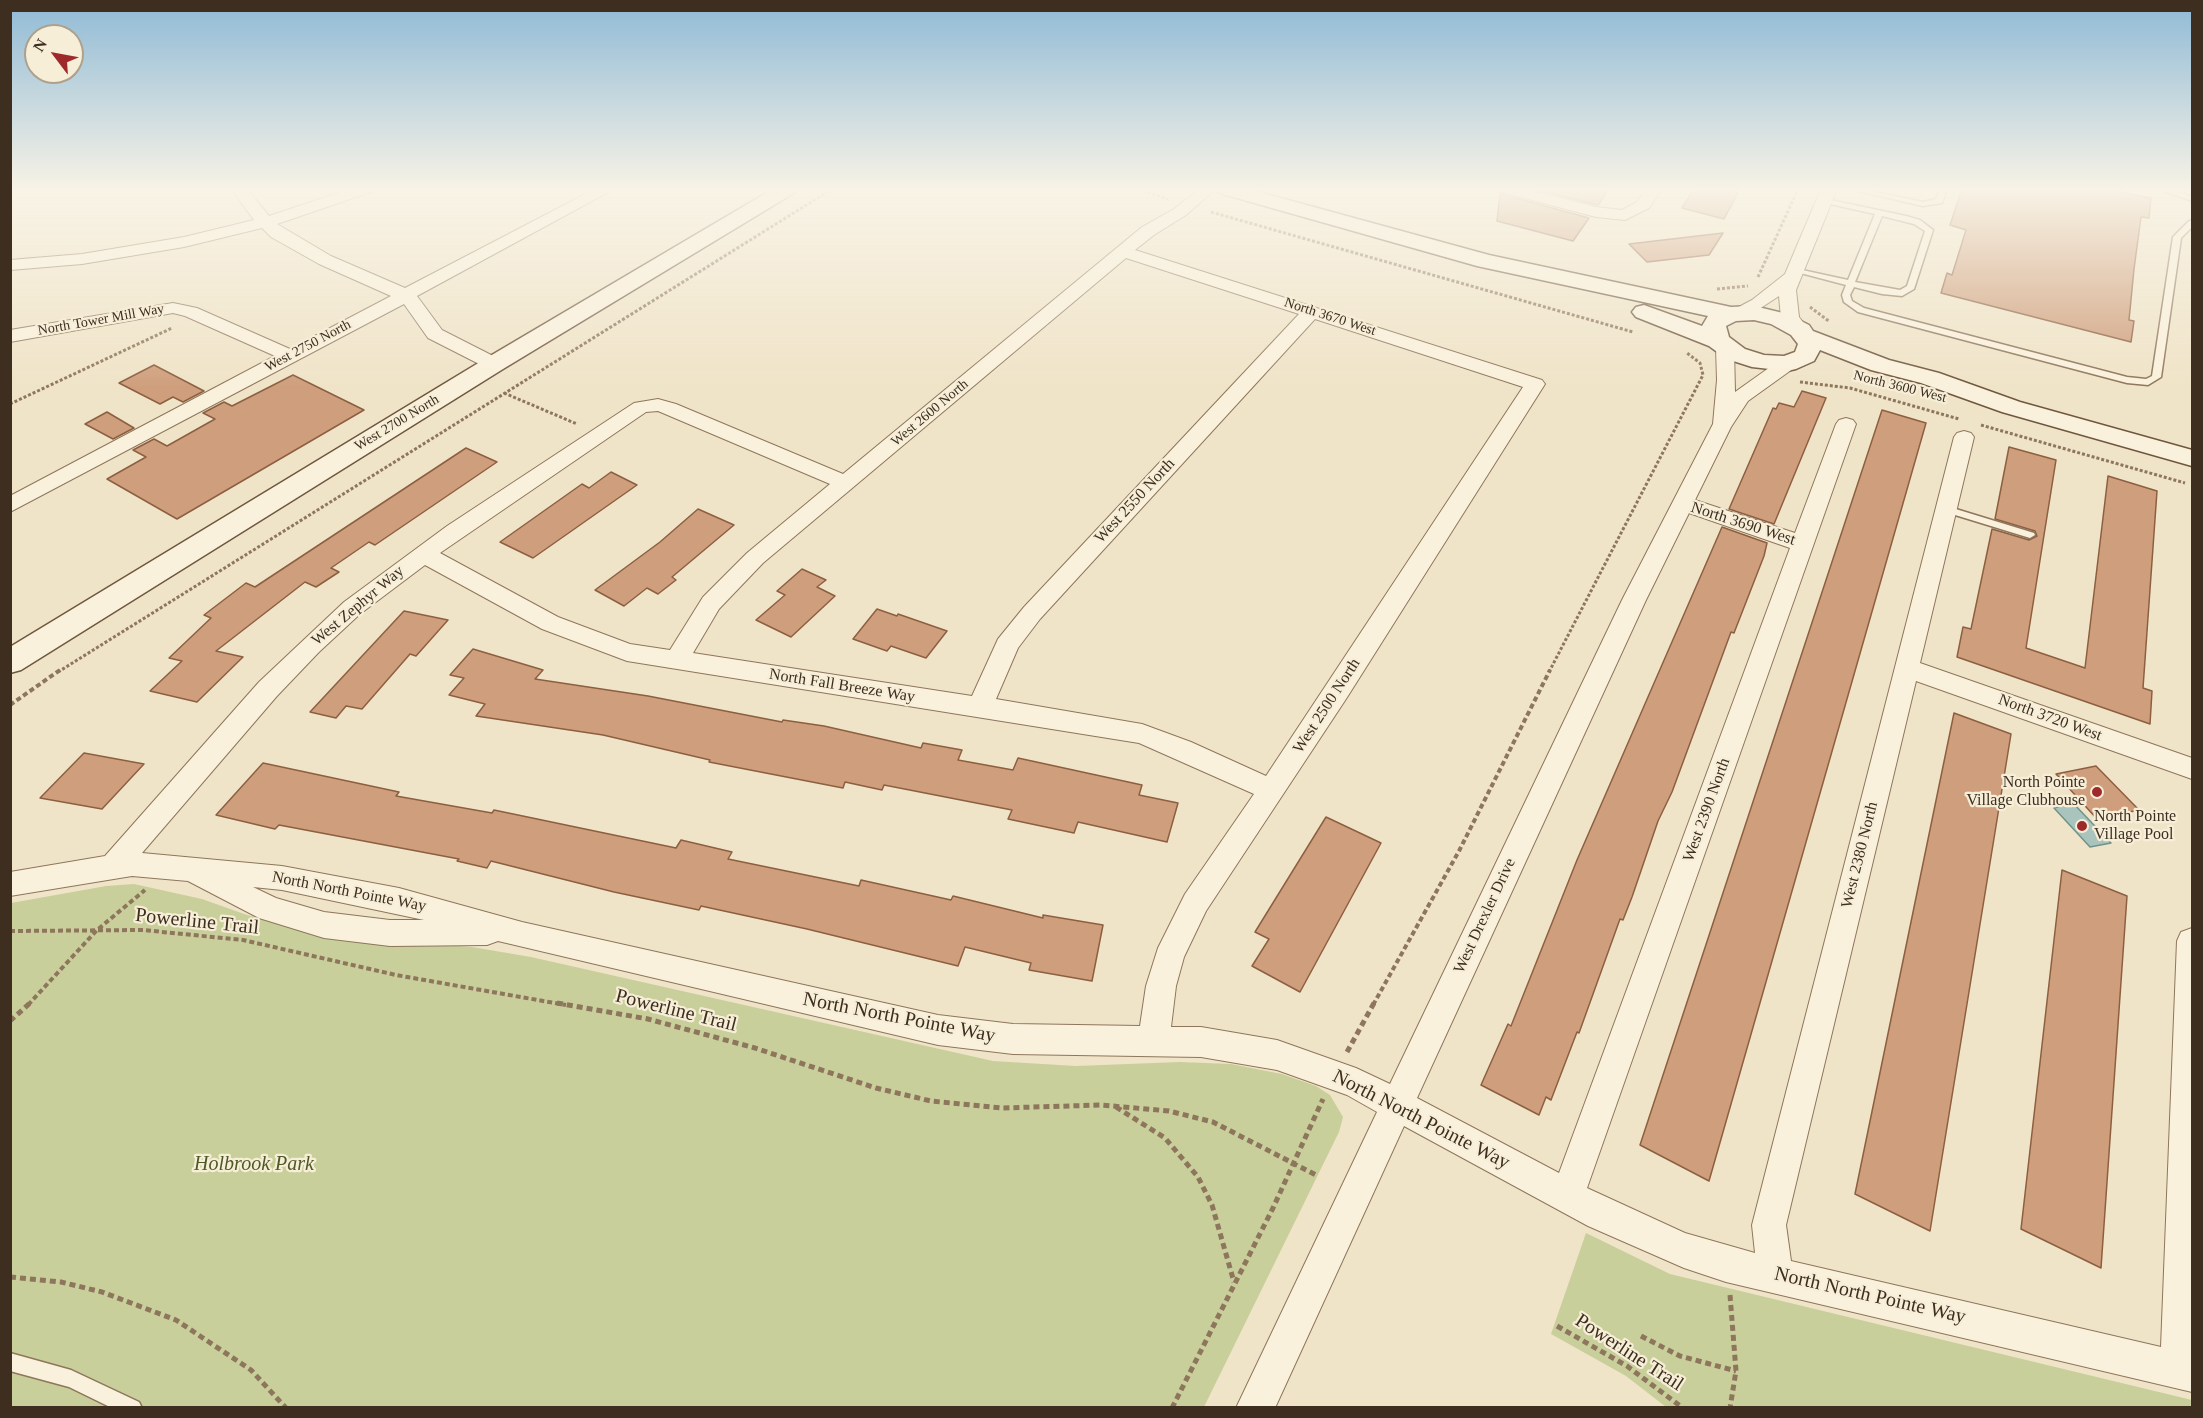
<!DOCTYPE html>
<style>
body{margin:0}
#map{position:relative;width:2203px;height:1418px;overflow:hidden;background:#f0e4c8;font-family:"Times New Roman",serif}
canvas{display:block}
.frame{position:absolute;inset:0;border:12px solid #3d2e20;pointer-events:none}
.north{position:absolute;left:24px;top:24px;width:60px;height:60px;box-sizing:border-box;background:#f7eed8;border:2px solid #ada18e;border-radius:50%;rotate:302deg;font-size:16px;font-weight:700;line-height:24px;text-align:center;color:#3d2e20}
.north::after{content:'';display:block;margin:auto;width:21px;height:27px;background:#9e2a2b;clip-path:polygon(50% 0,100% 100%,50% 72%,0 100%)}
</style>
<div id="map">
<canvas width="2203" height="1418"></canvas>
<div class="frame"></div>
<div class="north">N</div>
</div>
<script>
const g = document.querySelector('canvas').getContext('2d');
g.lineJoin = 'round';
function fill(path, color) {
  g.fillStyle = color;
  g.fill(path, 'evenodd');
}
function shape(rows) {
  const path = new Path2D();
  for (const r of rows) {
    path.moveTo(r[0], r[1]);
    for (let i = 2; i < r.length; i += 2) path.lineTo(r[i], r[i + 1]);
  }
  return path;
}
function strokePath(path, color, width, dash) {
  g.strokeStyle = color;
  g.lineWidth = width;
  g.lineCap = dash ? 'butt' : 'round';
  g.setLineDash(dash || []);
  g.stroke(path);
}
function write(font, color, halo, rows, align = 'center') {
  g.font = font + ' "Times New Roman",serif';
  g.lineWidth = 4.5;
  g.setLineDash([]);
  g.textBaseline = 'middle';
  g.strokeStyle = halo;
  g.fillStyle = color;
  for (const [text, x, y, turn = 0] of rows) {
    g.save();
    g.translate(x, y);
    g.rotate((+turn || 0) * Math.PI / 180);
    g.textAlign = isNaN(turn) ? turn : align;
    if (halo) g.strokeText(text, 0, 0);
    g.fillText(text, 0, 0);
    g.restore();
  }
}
const green = shape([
 [134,884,202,899,247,915,331,935,472,947,531,957,993,1061,1076,1066,1180,1062,1231,1064,1282,1074,1316,1086,1330,1095,1343,1117,1339,1132,1204,1407,11,1408,11,903,106,886],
 [1586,1233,1670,1274,2192,1400,2192,1407,1666,1407,1626,1376,1551,1334]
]);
const water = shape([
 [2073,803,2111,843,2090,847,2054,808,2073,803]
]);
const building = shape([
 [1533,189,1609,189,1598,205,1533,189],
 [1694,189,1740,189,1724,219,1682,208,1694,189],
 [1962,189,2122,189,2122,192,2151,198,2149,218,2141,217,2134,269,2129,320,2134,321,2131,342,1941,293,1947,273,1952,275,1966,230,1950,225,1962,189],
 [1500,193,1501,194,1589,218,1573,241,1497,221,1500,193],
 [1723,233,1709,255,1647,262,1629,244,1723,233],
 [154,365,204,391,183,402,173,397,160,404,119,383,154,365],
 [293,375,364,410,177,519,107,479,146,457,133,450,154,439,167,446,215,419,203,413,224,402,232,406,293,375],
 [1802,391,1826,398,1774,524,1729,509,1773,408,1776,409,1779,403,1794,407,1802,391],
 [1882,410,1926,423,1709,1181,1640,1145,1882,410],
 [107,412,134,428,113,439,85,424,107,412],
 [2009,447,2056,460,2026,648,2085,668,2108,476,2157,491,2143,688,2152,691,2150,724,1957,657,1963,627,1971,629,1992,529,2029,540,2037,536,2035,531,1995,519,2009,447],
 [466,448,497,462,375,545,369,542,331,568,339,572,316,587,305,582,216,651,243,657,197,702,150,691,182,661,169,658,211,618,204,615,246,583,255,587,466,448],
 [611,472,637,485,533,558,500,542,582,484,589,488,611,472],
 [698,509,734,525,672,577,676,580,658,594,647,588,624,606,595,590,660,542,698,509],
 [1722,527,1767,543,1764,556,1734,633,1731,632,1672,792,1658,821,1632,897,1623,920,1620,919,1579,1033,1577,1032,1551,1100,1546,1097,1539,1115,1481,1085,1508,1024,1511,1026,1577,860,1722,527],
 [802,569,826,580,817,587,835,596,791,637,756,620,785,595,777,591,802,569],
 [877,609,897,616,898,614,947,631,926,658,891,646,887,651,853,639,877,609],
 [404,611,448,620,416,656,410,654,362,709,346,706,336,718,310,712,404,611],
 [473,649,543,670,535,679,648,696,782,722,783,720,824,726,921,748,923,743,962,750,958,760,1013,770,1018,758,1142,785,1139,795,1178,803,1167,842,1078,822,1074,833,1008,819,1012,810,884,785,882,790,845,782,843,788,709,762,710,760,603,735,476,716,485,704,449,695,464,678,450,675,473,649],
 [1954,713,2011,734,1930,1231,1855,1194,1954,713],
 [84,753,144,764,102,809,40,798,84,753],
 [263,763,399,792,396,796,492,813,494,810,676,848,681,840,732,852,728,859,859,886,861,880,951,900,953,896,1043,918,1043,915,1103,925,1092,981,1029,970,1031,963,965,947,958,966,807,929,701,906,699,910,614,892,491,861,487,868,457,861,459,859,279,825,275,829,216,815,263,763],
 [2096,766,2139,810,2097,819,2056,774,2096,766],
 [1326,817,1381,843,1300,992,1252,966,1269,939,1255,932,1326,817],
 [2062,870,2127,896,2101,1268,2021,1229,2062,870]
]);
const pathFar2 = shape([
 [1138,189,1168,199],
 [1211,212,1633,332],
 [1758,277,1798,189],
 [1717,289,1748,286],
 [1810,307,1830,322],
 [1800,382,1850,388,1959,419],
 [504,393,577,424],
 [10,404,172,328],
 [1981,425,2185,483],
 [58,672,832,189],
 [1549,672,1703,375,1700,363,1687,353]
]);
const pathFar1 = shape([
 [10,705,60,670],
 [10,931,143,930,243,940,396,975,566,1005],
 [28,1005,97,930,145,890],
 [1373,1005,1459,851,1550,670]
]);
const path = shape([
 [557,1003,648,1019,755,1048,876,1088,931,1101,1001,1108,1101,1105,1169,1111,1213,1122,1318,1176],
 [10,1021,30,1003],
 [1347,1052,1374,1003],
 [1116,1107,1165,1138,1198,1177,1212,1205,1234,1282],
 [10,1277,61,1282,102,1292,176,1320,251,1370,286,1408],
 [1730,1295,1736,1371,1730,1408],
 [1557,1326,1627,1366,1683,1408],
 [1641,1336,1680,1356,1736,1371],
 [1172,1408,1273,1208,1323,1099]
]);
const lane = shape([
 [1849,189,1862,189,1923,202,1936,199,1940,189,1947,189,1942,203,1923,206,1849,189],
 [2164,189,2173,189,2192,197,2192,201,2164,191,2164,189],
 [1821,198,1906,216,1920,220,1933,230,1914,289,1902,296,1882,294,1854,287,1850,295,1852,301,1864,308,2127,377,2146,379,2152,376,2173,237,2189,221,2192,221,2192,227,2181,238,2161,377,2148,385,2127,383,1858,312,1844,302,1842,295,1846,285,1789,270,1793,268,1848,280,1875,214,1821,202,1821,198],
 [1882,216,1914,224,1925,231,1907,286,1900,290,1855,282,1882,216],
 [1946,506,2034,533,2035,535,2030,538,1942,511,1941,509,1946,506],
 [10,1353,71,1370,139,1402,142,1408,112,1408,69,1387,10,1371,10,1353]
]);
const street = shape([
 [231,189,247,189,269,216,350,189,373,189,371,192,277,224,331,256,405,288,595,189,614,189,417,296,442,330,501,360,504,364,501,368,487,368,428,338,404,304,10,512,10,496,275,356,185,316,173,313,10,342,10,330,173,303,197,308,290,349,391,296,319,264,271,237,262,228,184,247,82,264,10,270,10,260,82,254,184,237,254,220,231,189],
 [1199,189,1216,189,1186,215,1154,235,1135,250,1542,380,1545,384,1346,699,1206,911,1184,957,1176,986,1171,1027,1201,1027,1277,1040,1356,1068,1390,1084,1622,600,1713,424,1717,380,1716,348,1725,342,1734,348,1735,392,1780,360,1794,360,1797,364,1794,368,1748,401,1731,427,1695,500,1795,533,1836,424,1839,420,1846,418,1853,420,1856,424,1587,1188,1685,1233,1755,1253,1752,1225,1954,437,1957,433,1964,431,1971,433,1974,437,1920,663,2192,758,2192,779,1916,681,1786,1225,1791,1261,2161,1347,2177,941,2181,932,2192,928,2192,1392,1726,1282,1684,1268,1588,1226,1404,1126,1275,1408,1236,1408,1377,1112,1347,1095,1277,1070,1201,1057,1013,1054,938,1045,498,941,487,945,390,946,324,938,259,918,188,881,132,876,10,896,10,872,105,856,259,682,344,602,447,526,634,403,658,399,676,404,843,474,1142,227,1174,209,1199,189],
 [1126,258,1299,314,1024,607,998,639,972,696,693,653,719,609,763,563,1126,258],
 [1315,319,1523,387,1266,776,1191,742,1142,724,996,699,1018,648,1040,619,1315,319],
 [658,411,830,484,747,553,703,597,670,650,630,644,558,617,440,553,646,412,658,411],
 [1689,513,1790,548,1559,1173,1417,1098,1646,600,1689,513],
 [425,565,542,629,627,661,1139,743,1254,794,1185,894,1158,948,1146,986,1140,1026,1013,1024,938,1015,522,922,399,888,282,866,142,853,277,696,319,652,360,614,425,565],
 [253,887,282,890,424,920,390,920,324,912,276,898,253,887],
 [1500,189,1525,189,1596,207,1622,210,1637,202,1646,189,1662,189,1649,208,1625,220,1596,217,1502,192,1500,189],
 [1821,189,1837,189,1796,290,1799,317,1809,330,1800,336,1793,334,1781,318,1779,296,1747,317,1735,317,1732,313,1735,309,1752,300,1785,274,1821,189]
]);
const secondary = shape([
 [773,189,797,189,794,193,503,369,21,670,10,673,10,647,485,359,773,189],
 [1216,189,1248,189,1489,255,1731,307,1754,306,1787,314,1809,325,1813,331,1889,360,1939,373,2020,402,2192,450,2192,466,2002,412,1921,383,1871,370,1820,350,1814,361,1796,369,1787,371,1752,367,1727,359,1709,346,1636,317,1632,312,1636,307,1644,305,1702,326,1708,316,1477,266,1219,193,1216,189],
 [1754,320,1771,324,1791,335,1798,344,1795,352,1784,356,1764,355,1745,349,1729,337,1726,326,1736,321,1754,320]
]);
const markers = [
 [2097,792,6,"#9e2a2b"],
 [2082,826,6,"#9e2a2b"]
];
const farStreetnames = [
 ["North 3670 West",1330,317,18],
 ["North Tower Mill Way",101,320,-10],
 ["West 2750 North",308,346,-28],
 ["North 3600 West",1900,387,14],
 ["West 2600 North",930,413,-40],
 ["West 2700 North",397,423,-31]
];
const streetNames = [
 ["West 2550 North",1135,501,-47],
 ["North 3690 West",1743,524,18],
 ["West Zephyr Way",358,606,-40],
 ["North Fall Breeze Way",842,686,9],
 ["West 2500 North",1327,706,-57],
 ["North 3720 West",2050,718,20],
 ["West 2390 North",1707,810,-70],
 ["West 2380 North",1860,855,-76],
 ["North North Pointe Way",349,892,11],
 ["West Drexler Drive",1485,916,-65]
];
const poiNames = [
 ["North Pointe",2085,783],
 ["Village Clubhouse",2085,801],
 ["North Pointe",2094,817,"left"],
 ["Village Pool",2094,835,"left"]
];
const nearStreetnames = [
 ["Powerline Trail",197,922,6],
 ["Powerline Trail",676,1011,14],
 ["North North Pointe Way",899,1018,11],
 ["North North Pointe Way",1421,1120,27],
 ["North North Pointe Way",1870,1296,13],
 ["Powerline Trail",1629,1353,33]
];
const nearParknames = [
 ["Holbrook Park",254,1165]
];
fill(green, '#c9cf9b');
fill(water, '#a9c4bc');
strokePath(water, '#6f938a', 1.5);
fill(building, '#cf9f7d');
strokePath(building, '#8d5f41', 1.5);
strokePath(lane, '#8d765c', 3);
strokePath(street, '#8d765c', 2);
strokePath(secondary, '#6f573f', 3);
strokePath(pathFar2, '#8d765c', 3, [3, 2]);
strokePath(pathFar1, '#8d765c', 4, [5, 3]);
strokePath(path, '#8d765c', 5, [6, 4]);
fill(lane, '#faf1dc');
fill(street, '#faf1dc');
fill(secondary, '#faf1dc');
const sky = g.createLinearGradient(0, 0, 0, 387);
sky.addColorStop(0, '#8fbad6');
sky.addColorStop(0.49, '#f8f3e6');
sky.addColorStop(1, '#f8f3e600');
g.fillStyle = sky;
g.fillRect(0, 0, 2203, 387);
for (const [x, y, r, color] of markers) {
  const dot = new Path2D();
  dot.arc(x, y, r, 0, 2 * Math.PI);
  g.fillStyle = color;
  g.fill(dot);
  strokePath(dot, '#f7eed8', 2);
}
write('14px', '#3d2e20', '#f7eed8', farStreetnames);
write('16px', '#3d2e20', '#f7eed8', streetNames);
write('16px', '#3d2e20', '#f7eed8', poiNames, 'right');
write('20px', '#3d2e20', '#f7eed8', nearStreetnames);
write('italic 20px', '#4d5a26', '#f7eed8', nearParknames);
</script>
